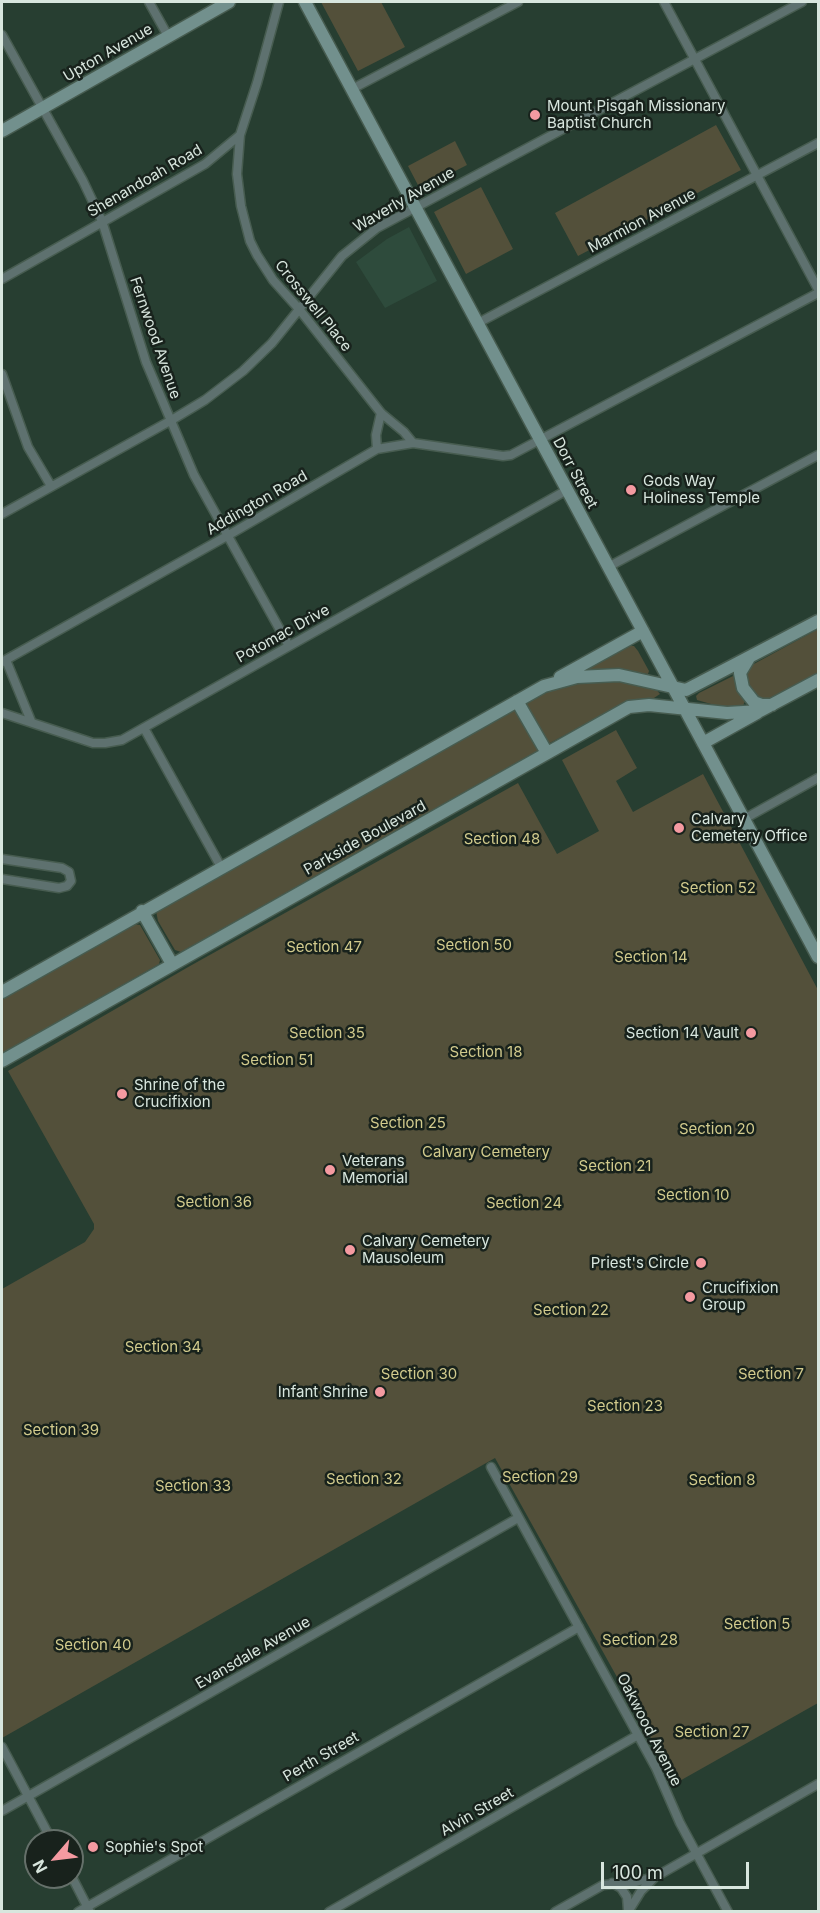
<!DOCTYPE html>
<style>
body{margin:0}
#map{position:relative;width:820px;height:1913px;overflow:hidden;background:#273e31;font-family:Inter,sans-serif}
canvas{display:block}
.frame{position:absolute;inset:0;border:3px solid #d8e6de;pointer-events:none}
.north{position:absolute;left:24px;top:1829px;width:60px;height:60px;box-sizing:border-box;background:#18221c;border:2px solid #65706a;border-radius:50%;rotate:242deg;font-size:16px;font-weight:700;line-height:24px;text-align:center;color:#d8e6de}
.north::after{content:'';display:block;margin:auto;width:21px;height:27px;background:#f49aa1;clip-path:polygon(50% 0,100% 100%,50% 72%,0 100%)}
.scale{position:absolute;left:601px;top:1862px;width:148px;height:27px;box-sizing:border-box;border:3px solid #d8e6de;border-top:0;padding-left:8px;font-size:18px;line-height:21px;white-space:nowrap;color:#d8e6de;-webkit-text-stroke:4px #18221c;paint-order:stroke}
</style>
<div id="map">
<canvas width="820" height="1913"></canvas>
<div class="frame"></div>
<div class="north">N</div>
<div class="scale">100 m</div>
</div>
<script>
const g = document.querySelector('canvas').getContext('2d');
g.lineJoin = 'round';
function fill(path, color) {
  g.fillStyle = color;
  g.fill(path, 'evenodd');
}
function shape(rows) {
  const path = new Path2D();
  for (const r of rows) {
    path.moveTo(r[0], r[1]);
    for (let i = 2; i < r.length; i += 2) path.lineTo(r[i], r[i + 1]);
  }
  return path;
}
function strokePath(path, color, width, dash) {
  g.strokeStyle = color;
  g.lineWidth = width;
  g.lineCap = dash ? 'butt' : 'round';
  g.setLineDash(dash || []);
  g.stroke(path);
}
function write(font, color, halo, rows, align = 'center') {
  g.font = font + ' Inter,sans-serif';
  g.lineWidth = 5;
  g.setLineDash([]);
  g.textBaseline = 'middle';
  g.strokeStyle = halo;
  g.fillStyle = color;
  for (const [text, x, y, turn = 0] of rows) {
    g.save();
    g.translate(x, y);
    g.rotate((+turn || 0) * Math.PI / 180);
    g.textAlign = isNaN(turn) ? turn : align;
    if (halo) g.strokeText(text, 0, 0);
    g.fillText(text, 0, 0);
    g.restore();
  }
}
const built = shape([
 [409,227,437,281,385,308,356,262,387,239]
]);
const green = shape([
 [321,2,381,2,405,47,358,71],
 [716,125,741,170,578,256,555,213],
 [455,141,467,165,420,189,408,166],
 [481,187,513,249,466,274,434,212],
 [818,629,818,673,770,699,755,698,745,678,746,671,752,665],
 [628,646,634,646,638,651,649,671,648,674,618,670,589,669,591,666],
 [733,676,736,678,745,701,743,706,718,706,697,700,696,696,699,693],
 [591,681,622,681,655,688,660,694,654,698,629,701,548,744,525,706,526,701,563,686],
 [514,709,516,710,539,750,537,751,181,952,175,950,158,921,156,911],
 [616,730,637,768,616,781,633,812,703,774,818,990,818,1703,676,1783,495,1458,2,1738,2,1289,85,1242,94,1229,94,1224,8,1071,190,966,518,783,557,854,599,831,562,760],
 [133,924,140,925,160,960,159,964,2,1054,2,998]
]);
const street = shape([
 [149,2,168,36],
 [664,2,818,289],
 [2,35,83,181,102,221,146,362,194,475,289,646],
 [352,89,518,2],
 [240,135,237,174,241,206,250,241,257,255,273,280,299,309,381,413,404,432,413,443],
 [2,279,205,164,240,135,257,83,279,2],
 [478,323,818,143],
 [2,374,28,447,51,486],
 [377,449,376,435,381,413],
 [2,514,170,421,205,400,243,371,272,343,342,256,377,228,802,2],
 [608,567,818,455],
 [6,660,31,721],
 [2,662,227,536,377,449,413,443,503,456,511,455,818,293],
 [2,713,93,743,105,743,122,740,567,490],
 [144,728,221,867],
 [744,819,818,778],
 [2,859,62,868,69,872,71,881,67,886,59,888,2,879],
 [491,1467,656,1768,680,1823,728,1912],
 [2,1747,52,1841],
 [2,1811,518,1518],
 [72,1877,90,1912],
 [612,1883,621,1888,627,1897,628,1910],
 [78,1912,579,1627],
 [329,1912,638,1735],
 [555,1912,603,1885,636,1882,657,1876,818,1784],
 [628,1912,641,1891,654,1878]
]);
const secondary = shape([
 [305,2,818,957],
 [2,131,229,2],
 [749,658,740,673,743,688,754,702,762,705,772,705],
 [560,677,643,631],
 [517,701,547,753],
 [703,743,757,713],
 [142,911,172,964],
 [2,992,544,686,577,677,619,675,686,690,818,621],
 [2,1061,629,707,649,705,727,713,760,711,818,680]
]);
const markers = [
 [535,115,6,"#f49aa1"],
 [631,490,6,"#f49aa1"],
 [679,828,6,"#f49aa1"],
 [751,1033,6,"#f49aa1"],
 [122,1094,6,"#f49aa1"],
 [330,1170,6,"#f49aa1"],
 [350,1250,6,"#f49aa1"],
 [701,1263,6,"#f49aa1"],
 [690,1297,6,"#f49aa1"],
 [380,1392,6,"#f49aa1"],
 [93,1847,6,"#f49aa1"]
];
const streetNames = [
 ["Upton Avenue",108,53,-30],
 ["Shenandoah Road",145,181,-30],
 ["Waverly Avenue",404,200,-30],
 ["Marmion Avenue",642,221,-28],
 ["Crosswell Place",313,306,51],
 ["Fernwood Avenue",155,338,71],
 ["Dorr Street",575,473,62],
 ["Addington Road",257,503,-30],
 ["Potomac Drive",283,634,-29],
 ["Parkside Boulevard",365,838,-29],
 ["Evansdale Avenue",253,1653,-30],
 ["Oakwood Avenue",649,1730,63],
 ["Perth Street",321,1757,-30],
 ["Alvin Street",477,1812,-30]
];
const poiNames = [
 ["Mount Pisgah Missionary",547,106],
 ["Baptist Church",547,123],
 ["Gods Way",643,481],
 ["Holiness Temple",643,498],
 ["Calvary",691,819],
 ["Cemetery Office",691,836],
 ["Section 14 Vault",739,1033,"right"],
 ["Shrine of the",134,1085],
 ["Crucifixion",134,1102],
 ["Veterans",342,1161],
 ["Memorial",342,1178],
 ["Calvary Cemetery",362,1241],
 ["Mausoleum",362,1258],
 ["Priest's Circle",689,1263,"right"],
 ["Crucifixion",702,1288],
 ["Group",702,1305],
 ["Infant Shrine",368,1392,"right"],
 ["Sophie's Spot",105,1847]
];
const parkNames = [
 ["Section 48",502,839],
 ["Section 52",718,888],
 ["Section 50",474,945],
 ["Section 47",324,947],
 ["Section 14",651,957],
 ["Section 35",327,1033],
 ["Section 18",486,1052],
 ["Section 51",277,1060],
 ["Section 25",408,1123],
 ["Section 20",717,1129],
 ["Calvary Cemetery",486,1152],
 ["Section 21",615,1166],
 ["Section 10",693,1195],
 ["Section 36",214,1202],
 ["Section 24",524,1203],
 ["Section 22",571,1310],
 ["Section 34",163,1347],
 ["Section 30",419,1374],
 ["Section 7",771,1374],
 ["Section 23",625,1406],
 ["Section 39",61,1430],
 ["Section 29",540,1477],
 ["Section 32",364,1479],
 ["Section 8",722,1480],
 ["Section 33",193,1486],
 ["Section 5",757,1624],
 ["Section 28",640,1640],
 ["Section 40",93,1645],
 ["Section 27",712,1732]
];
fill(built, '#2e4b3c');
fill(green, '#53503a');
strokePath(street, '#475c50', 11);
strokePath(secondary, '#475c50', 15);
strokePath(street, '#5e716f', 8);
strokePath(secondary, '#72908d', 12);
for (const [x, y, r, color] of markers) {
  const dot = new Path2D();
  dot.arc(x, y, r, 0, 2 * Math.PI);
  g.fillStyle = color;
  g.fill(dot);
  strokePath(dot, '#18221c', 2);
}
write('15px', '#d8e6de', '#18221c', streetNames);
write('15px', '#d8e6de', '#18221c', poiNames, 'left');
write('15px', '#d2cb8d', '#18221c', parkNames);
</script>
